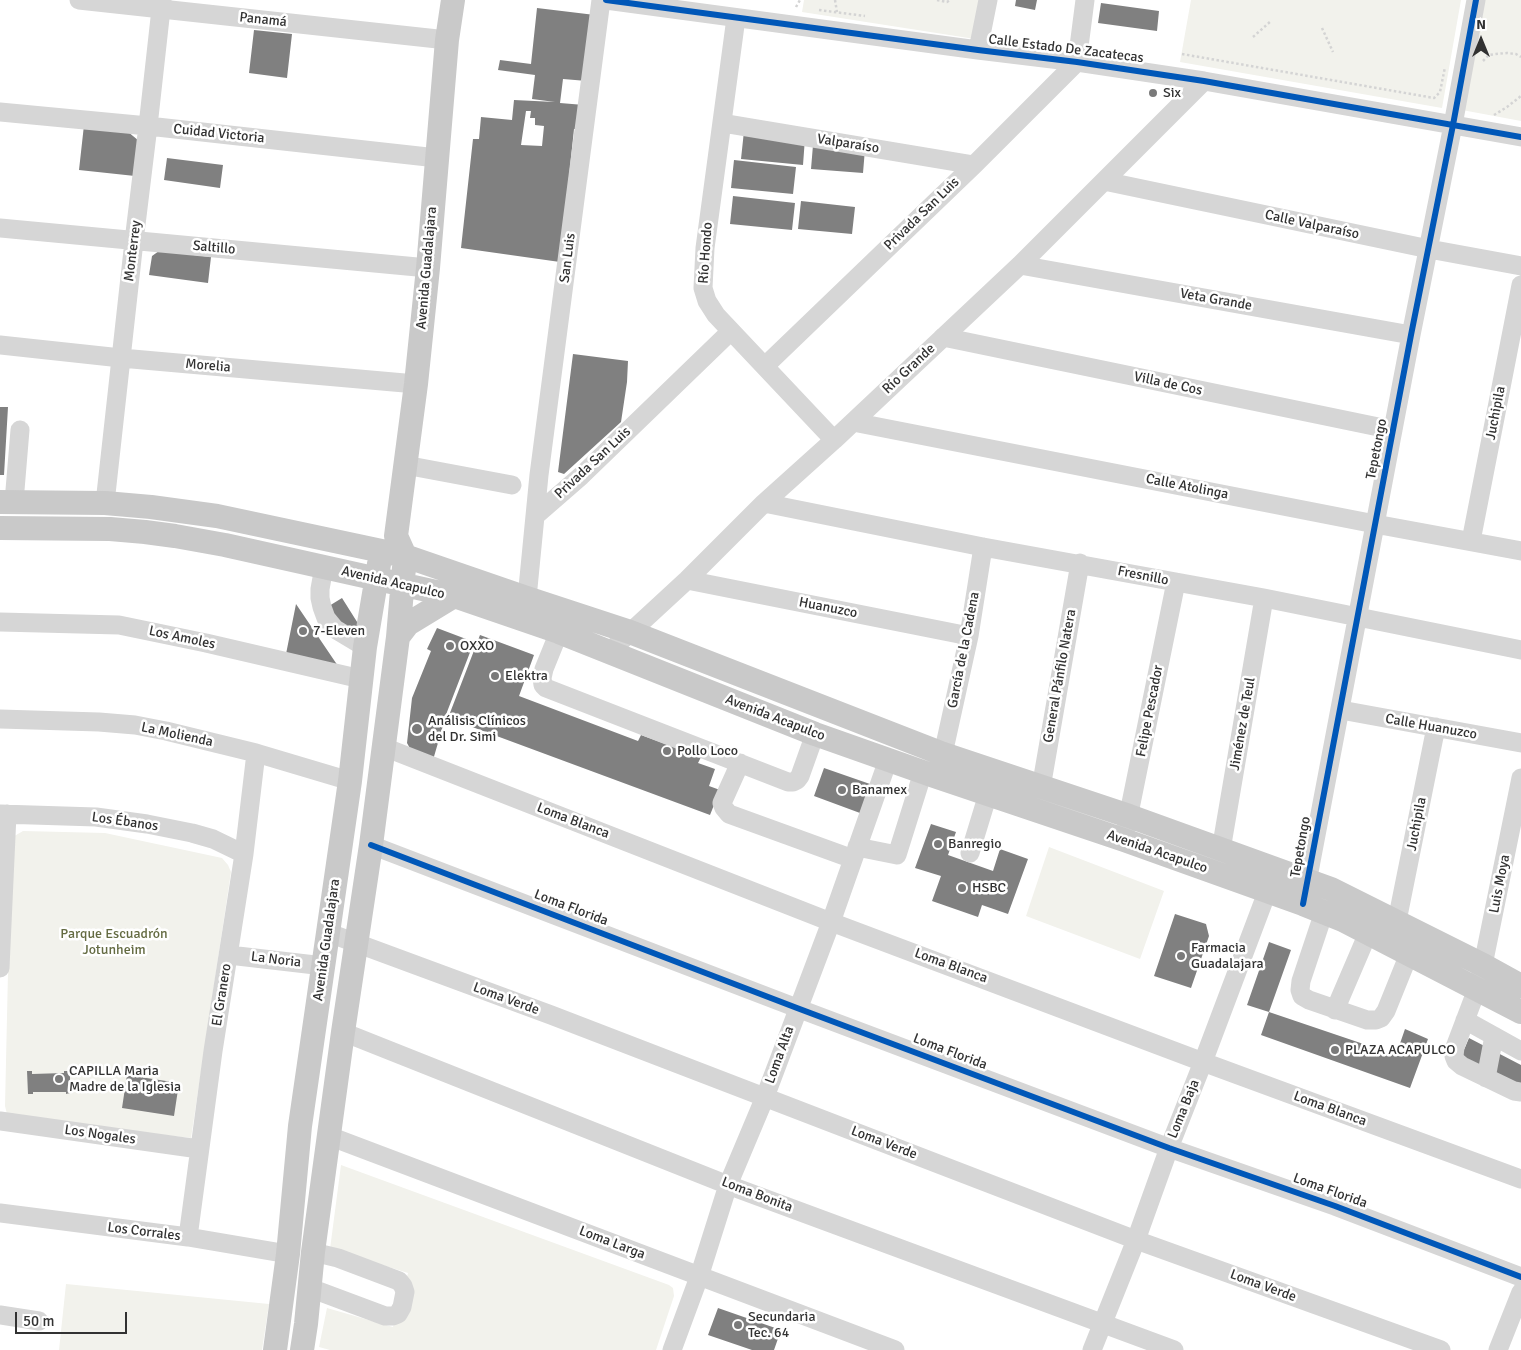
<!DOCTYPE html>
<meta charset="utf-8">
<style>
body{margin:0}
#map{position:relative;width:1521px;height:1350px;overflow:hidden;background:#fff;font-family:Signika,sans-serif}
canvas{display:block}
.north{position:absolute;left:1456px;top:15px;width:50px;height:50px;-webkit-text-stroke:4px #fff;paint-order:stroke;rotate:0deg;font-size:14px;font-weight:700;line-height:20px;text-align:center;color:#323232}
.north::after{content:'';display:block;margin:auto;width:18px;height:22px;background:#323232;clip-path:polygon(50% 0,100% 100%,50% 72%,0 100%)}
.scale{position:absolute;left:15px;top:1312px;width:112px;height:22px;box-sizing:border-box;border:2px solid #323232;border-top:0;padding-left:6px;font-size:15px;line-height:18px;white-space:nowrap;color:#323232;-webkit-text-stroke:4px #fff;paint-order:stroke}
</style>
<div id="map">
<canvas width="1521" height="1350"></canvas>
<div class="north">N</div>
<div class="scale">50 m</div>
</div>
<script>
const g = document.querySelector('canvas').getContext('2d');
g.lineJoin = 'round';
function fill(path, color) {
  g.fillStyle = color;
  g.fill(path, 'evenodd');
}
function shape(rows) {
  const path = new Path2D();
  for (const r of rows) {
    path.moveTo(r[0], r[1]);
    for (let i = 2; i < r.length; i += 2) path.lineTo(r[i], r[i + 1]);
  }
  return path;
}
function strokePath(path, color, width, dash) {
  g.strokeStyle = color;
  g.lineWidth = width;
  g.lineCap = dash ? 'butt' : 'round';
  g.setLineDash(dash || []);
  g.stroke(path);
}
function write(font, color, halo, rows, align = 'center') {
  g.font = font + ' Signika,sans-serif';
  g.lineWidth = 5;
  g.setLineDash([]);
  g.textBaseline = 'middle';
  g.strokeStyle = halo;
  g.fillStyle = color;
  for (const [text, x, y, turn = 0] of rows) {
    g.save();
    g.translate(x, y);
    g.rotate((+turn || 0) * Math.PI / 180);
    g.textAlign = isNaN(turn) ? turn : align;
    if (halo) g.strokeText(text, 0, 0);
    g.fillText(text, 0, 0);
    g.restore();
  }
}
const green = shape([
 [804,0,982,0,975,39,802,12],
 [1191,0,1461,0,1442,108,1180,62],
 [1482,0,1521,0,1521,121,1462,110],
 [23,831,105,833,222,858,228,865,231,872,191,1138,8,1118,5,1106,11,838],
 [1049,847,1164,891,1140,959,1026,916],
 [341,1165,669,1285,673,1288,674,1296,656,1350,330,1350,319,1347,327,1308,393,1327,408,1273,330,1249],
 [66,1284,269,1304,262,1350,59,1350]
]);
const building = shape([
 [1016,0,1037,0,1035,10,1015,6],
 [1101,3,1159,11,1157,31,1098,23],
 [537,8,595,15,587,81,563,79,560,103,584,105,580,129,574,129,560,262,461,248,473,139,479,139,481,117,512,120,514,100,555,102,532,99,535,75,498,70,500,60,531,64],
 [526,111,531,111,530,118,535,118,535,125,544,126,542,146,521,145],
 [254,30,292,34,287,78,249,73],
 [84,125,127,131,139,141,135,176,79,170],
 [744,131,805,138,803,165,741,159],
 [813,145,865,149,863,173,811,169],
 [167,158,223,165,220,188,164,180],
 [734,160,796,167,793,194,731,188],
 [733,196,795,203,792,230,730,224],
 [801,201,855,207,852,234,798,229],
 [159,251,211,257,208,283,149,275,152,256],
 [573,354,628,361,627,382,621,422,564,474,558,472],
 [0,407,8,407,4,475,0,475],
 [342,598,359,625,347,633,329,606],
 [296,604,338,666,286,654],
 [437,628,474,642,447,712,433,760,412,752,407,743,412,698,431,651,427,649],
 [480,635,534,655,519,696,638,741,641,735,701,757,698,763,715,769,709,786,720,790,710,815,448,718],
 [824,768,870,784,860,813,814,796],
 [931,824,956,832,948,855,993,871,1000,849,1028,859,1008,914,982,905,978,917,932,901,941,876,915,868],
 [1175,914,1206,924,1209,936,1191,988,1154,976],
 [1269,942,1291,950,1269,1012,1396,1055,1405,1029,1428,1039,1410,1088,1261,1035,1269,1012,1247,1005],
 [1469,1038,1521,1065,1521,1088,1461,1057],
 [27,1071,32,1071,32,1074,64,1073,64,1071,70,1071,70,1093,66,1094,66,1092,33,1092,33,1094,28,1094],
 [127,1075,179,1083,174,1116,122,1108],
 [718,1308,781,1330,774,1350,752,1350,708,1335]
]);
const path = shape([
 [835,0,837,12],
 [937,0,947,2,950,0],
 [796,7,800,0],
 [819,10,865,16],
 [1322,28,1333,52],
 [1253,37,1271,21],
 [1182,54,1434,98,1440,92,1445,67],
 [1483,61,1489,55,1496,54,1507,53,1516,54,1521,57],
 [1494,115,1507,107,1521,96]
]);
const minor = shape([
 [79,0,447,40],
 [606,0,978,50,1077,62,1204,81,1521,137],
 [736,18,705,248,703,288,707,301,716,315,834,440],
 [978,50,988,0],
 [0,112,148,126,437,158],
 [722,123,974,165],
 [1104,181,1429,249,1521,266],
 [0,228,428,268],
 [1020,265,1411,335],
 [943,337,1393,430],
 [0,345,121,358,416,384],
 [765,366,974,165,1077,62,1085,0],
 [853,422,1375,524,1521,551],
 [405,465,512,485],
 [14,502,20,430],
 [105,503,134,241,148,126,162,0],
 [764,503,983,547,1264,598,1521,650],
 [535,516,539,475,601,0],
 [1471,541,1521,285],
 [324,567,320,589,320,598,322,607,326,618,335,629,365,647],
 [687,580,969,636],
 [527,598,535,516,581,476,731,331],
 [0,622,119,625,206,643,361,679],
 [559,632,544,669,542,678,543,685,546,688,788,782,793,782,797,780,800,776,815,734],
 [609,652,687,580,764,503,834,440,1020,265,1204,81],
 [1341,710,1521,743],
 [0,719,99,722,135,725,166,731,256,753,350,781],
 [384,747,831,922,1203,1062,1521,1179],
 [943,754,969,636,983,547],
 [740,763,722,803,724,808,729,814,853,859],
 [1521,778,1483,965,1477,989,1455,1047,1454,1056,1456,1061,1462,1066,1514,1091,1521,1092],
 [1041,788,1080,563],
 [0,814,96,817,147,824,192,833,213,839,244,854],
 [1126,828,1176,582],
 [371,845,797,1008,1169,1148,1335,1206,1521,1277],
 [857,847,897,855,923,772],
 [1221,850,1264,598],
 [970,853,988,794],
 [1305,893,1411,335,1453,125,1476,0],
 [1328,900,1301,981,1300,990,1302,996,1309,1000,1367,1020,1376,1020,1381,1018,1386,1011,1409,954],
 [1397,921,1436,727],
 [329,933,551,1015,1136,1240,1441,1350],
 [229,955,324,966],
 [0,968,7,814],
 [1335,1010,1368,933],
 [1465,1020,1521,1051],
 [343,1032,728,1185,1174,1350],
 [1486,1078,1494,1036],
 [0,1121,199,1149],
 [329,1136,895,1350],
 [0,1213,188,1237,288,1254],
 [188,1237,213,1051,244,854,256,753],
 [310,1288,385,1316,393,1316,398,1314,402,1307,405,1292,403,1286,399,1281,338,1258,313,1252],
 [0,1315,39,1321],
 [672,1350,699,1277,728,1185,765,1097,831,922,888,760],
 [1092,1350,1136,1240,1169,1148,1203,1062,1272,879],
 [1498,1350,1521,1292]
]);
const major = shape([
 [0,502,105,503,151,507,217,516,405,556,527,598,630,632,943,754,1129,816,1331,889,1483,965,1521,986],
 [0,528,110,529,145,532,175,536,225,545,454,596,559,632,815,734,934,776,1124,840,1303,904,1343,920,1521,1012],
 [398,637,408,624,454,596],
 [275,1350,288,1254,300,1126,350,781,365,647,379,564],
 [302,1350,306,1324,313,1252,343,1032,371,845,398,637,405,556,396,536,416,384,428,268,447,40,453,0]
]);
const cycleway = shape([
 [606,0,978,50,1077,62,1204,81,1521,137],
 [371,845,797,1008,1169,1148,1335,1206,1521,1277],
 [1303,904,1411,335,1453,125,1476,0]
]);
const markers = [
 [1153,93,5,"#7a7a7a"],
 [303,631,5,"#7a7a7a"],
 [450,646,5,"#7a7a7a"],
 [495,676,5,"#7a7a7a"],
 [417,729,6,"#7a7a7a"],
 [667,751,5,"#7a7a7a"],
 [842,790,5,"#7a7a7a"],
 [938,844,5,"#7a7a7a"],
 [962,888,5,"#7a7a7a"],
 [1181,956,5,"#7a7a7a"],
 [1335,1050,5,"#7a7a7a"],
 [59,1079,5,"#7a7a7a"],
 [738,1325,5,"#7a7a7a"]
];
const streetNames = [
 ["Panamá",263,20,6],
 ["Calle Estado De Zacatecas",1066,49,7],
 ["Cuidad Victoria",219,134,6],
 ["Valparaíso",848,144,9],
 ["Privada San Luis",922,214,-44],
 ["Calle Valparaíso",1312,225,12],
 ["Saltillo",214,248,5],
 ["Monterrey",133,251,-83],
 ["Río Hondo",706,253,-86],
 ["San Luis",568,258,-83],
 ["Avenida Guadalajara",427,268,-85],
 ["Veta Grande",1216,300,10],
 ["Morelia",208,366,5],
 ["Río Grande",909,369,-43],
 ["Villa de Cos",1168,384,12],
 ["Juchipila",1496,413,-79],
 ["Tepetongo",1377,449,-79],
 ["Privada San Luis",593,463,-43],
 ["Calle Atolinga",1187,487,11],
 ["Fresnillo",1143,576,11],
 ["Avenida Acapulco",393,583,13],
 ["Huanuzco",828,608,11],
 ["Los Amoles",182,638,12],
 ["García de la Cadena",964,650,-79],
 ["General Pánfilo Natera",1060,676,-80],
 ["Felipe Pescador",1150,711,-79],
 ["Avenida Acapulco",775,718,21],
 ["Jiménez de Teul",1243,724,-80],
 ["Calle Huanuzco",1431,727,10],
 ["La Molienda",177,735,12],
 ["Loma Blanca",573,821,21],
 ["Los Ébanos",125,822,8],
 ["Juchipila",1417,824,-79],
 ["Tepetongo",1301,847,-80],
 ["Avenida Acapulco",1157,852,19],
 ["Luis Moya",1500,884,-79],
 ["Loma Florida",571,908,21],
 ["Avenida Guadalajara",327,940,-82],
 ["La Noria",276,960,7],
 ["Loma Blanca",951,966,20],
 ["El Granero",222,995,-81],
 ["Loma Verde",506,999,20],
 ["Loma Florida",950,1052,21],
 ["Loma Alta",780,1055,-70],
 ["Loma Baja",1184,1109,-68],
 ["Loma Blanca",1330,1109,20],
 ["Los Nogales",100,1135,8],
 ["Loma Verde",884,1143,21],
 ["Loma Florida",1330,1191,20],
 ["Loma Bonita",757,1195,21],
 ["Los Corrales",144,1232,7],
 ["Loma Larga",612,1243,21],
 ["Loma Verde",1263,1286,20]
];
const poiNames = [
 ["Six",1163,93],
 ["7-Eleven",313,631],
 ["OXXO",460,646],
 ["Elektra",505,676],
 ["Análisis Clínicos",428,721],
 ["del Dr. Simi",428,737],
 ["Pollo Loco",677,751],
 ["Banamex",852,790],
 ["Banregio",948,844],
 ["HSBC",972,888],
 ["Farmacia",1191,948],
 ["Guadalajara",1191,964],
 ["PLAZA ACAPULCO",1345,1050],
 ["CAPILLA Maria",69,1071],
 ["Madre de la Iglesia",69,1087],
 ["Secundaria",748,1317],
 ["Tec. 64",748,1333]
];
const parkNames = [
 ["Parque Escuadrón",114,934],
 ["Jotunheim",114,950]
];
fill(green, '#f2f2ec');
fill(building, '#808080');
strokePath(path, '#d4d4d4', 2.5, [2.5, 2.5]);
strokePath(minor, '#d6d6d6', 19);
strokePath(major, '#c9c9c9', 24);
strokePath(cycleway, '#0057b8', 6);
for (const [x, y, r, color] of markers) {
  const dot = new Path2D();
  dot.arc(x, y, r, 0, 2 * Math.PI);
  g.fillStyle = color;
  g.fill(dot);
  strokePath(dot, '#fff', 2);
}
write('14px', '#323232', '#fff', streetNames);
write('14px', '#323232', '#fff', poiNames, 'left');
write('14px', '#646b42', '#fff', parkNames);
</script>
